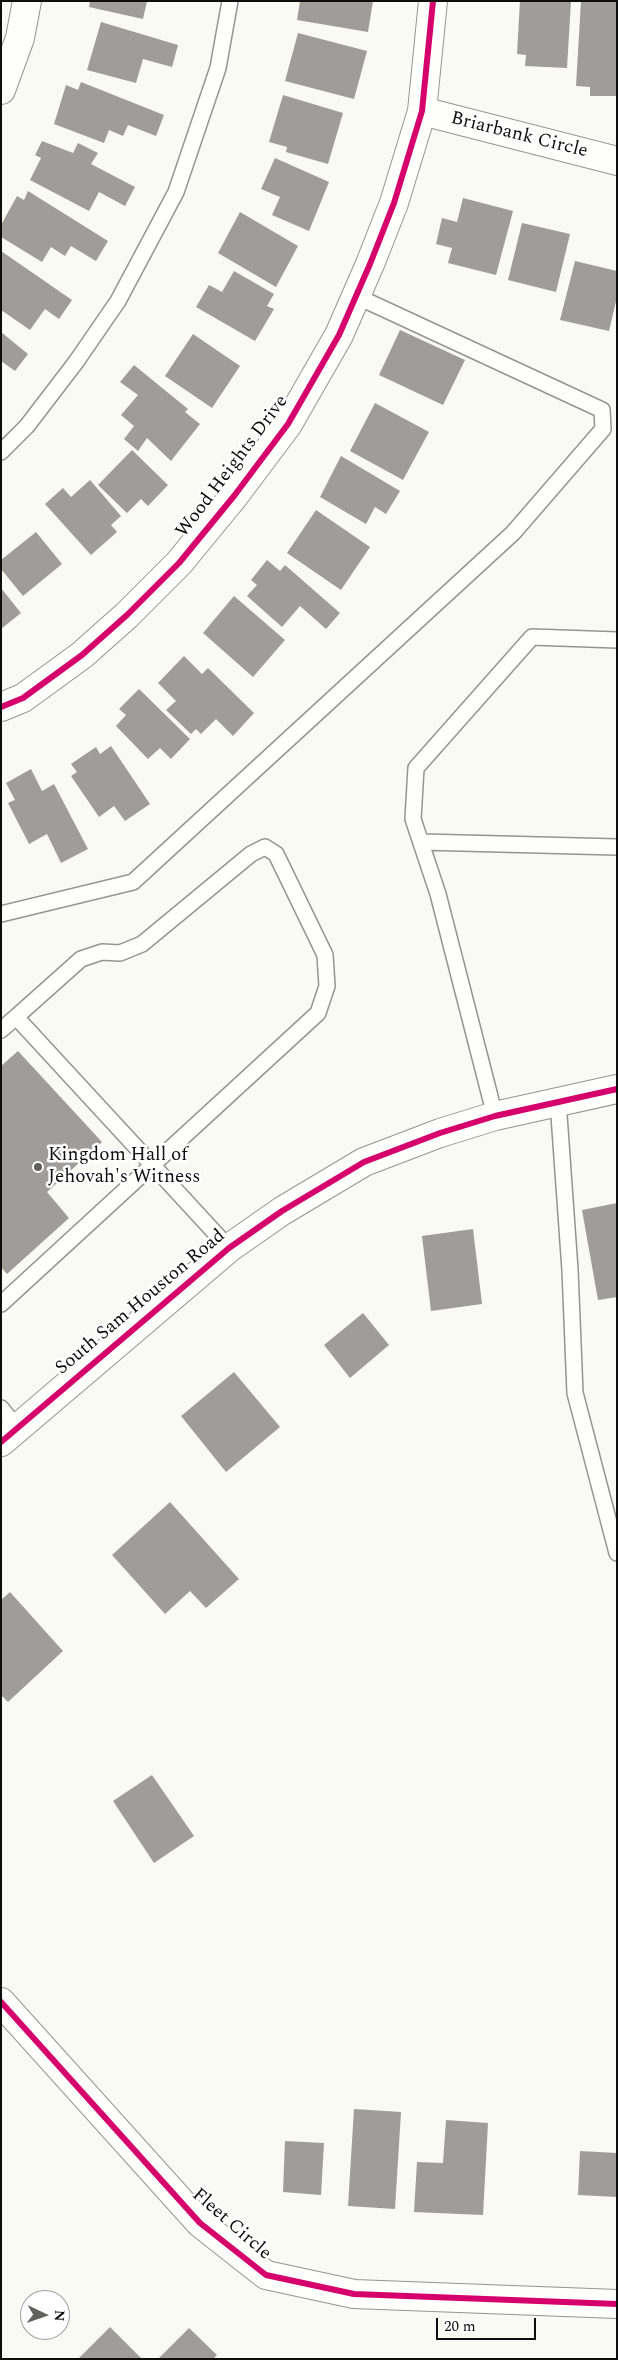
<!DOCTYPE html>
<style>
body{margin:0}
#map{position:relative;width:618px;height:2360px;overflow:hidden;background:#fafaf4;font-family:Spectral,serif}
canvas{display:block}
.frame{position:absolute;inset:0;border:2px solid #0e0e0e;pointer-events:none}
.north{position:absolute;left:20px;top:2290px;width:50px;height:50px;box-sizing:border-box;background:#fff;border:1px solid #9f9f9f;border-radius:50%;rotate:93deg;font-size:14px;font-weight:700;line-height:20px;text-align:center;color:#0e0e0e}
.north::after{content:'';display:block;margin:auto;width:18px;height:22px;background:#61615e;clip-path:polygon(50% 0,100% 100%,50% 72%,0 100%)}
.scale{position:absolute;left:436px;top:2318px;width:100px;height:22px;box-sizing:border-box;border:2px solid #0e0e0e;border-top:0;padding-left:6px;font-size:15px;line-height:18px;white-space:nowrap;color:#0e0e0e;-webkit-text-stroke:4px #fff;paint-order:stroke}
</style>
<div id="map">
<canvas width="618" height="2360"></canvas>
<div class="frame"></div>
<div class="north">N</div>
<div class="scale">20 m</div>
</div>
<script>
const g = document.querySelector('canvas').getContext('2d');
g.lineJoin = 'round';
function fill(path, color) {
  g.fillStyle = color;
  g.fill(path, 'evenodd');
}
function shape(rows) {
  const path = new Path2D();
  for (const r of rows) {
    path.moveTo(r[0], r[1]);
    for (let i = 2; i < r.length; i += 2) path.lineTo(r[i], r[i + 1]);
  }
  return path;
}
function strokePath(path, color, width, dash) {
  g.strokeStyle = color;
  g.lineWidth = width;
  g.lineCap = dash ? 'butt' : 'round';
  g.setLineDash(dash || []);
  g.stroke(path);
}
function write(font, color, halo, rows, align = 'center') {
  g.font = font + ' Spectral,serif';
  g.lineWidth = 5;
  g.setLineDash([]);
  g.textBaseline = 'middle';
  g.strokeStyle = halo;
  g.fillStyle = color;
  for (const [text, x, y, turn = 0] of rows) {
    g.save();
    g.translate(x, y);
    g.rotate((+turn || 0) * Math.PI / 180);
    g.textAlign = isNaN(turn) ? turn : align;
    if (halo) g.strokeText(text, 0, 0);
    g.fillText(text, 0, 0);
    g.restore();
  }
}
const building = shape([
 [90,1,147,1,143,19,89,7],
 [300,1,373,1,368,32,297,20],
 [520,1,571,1,567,68,525,66,526,55,517,54],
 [581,1,617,1,617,96,590,96,590,87,576,86],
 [101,22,178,45,172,67,143,59,136,83,87,70],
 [298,33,367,51,354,99,285,81],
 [81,82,164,115,156,136,128,125,123,136,109,130,104,143,54,124,66,85,78,90],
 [283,95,343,113,328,164,286,152,287,147,269,142],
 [42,141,73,153,78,143,98,153,91,164,135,187,125,206,99,192,89,211,30,180,41,158,35,155],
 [275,158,329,182,309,231,272,215,280,197,261,189],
 [28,191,108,241,96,261,71,246,65,256,51,247,42,262,1,237,1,225,17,196,24,200],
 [463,198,513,211,496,275,448,263,452,248,436,244,442,218,457,222],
 [240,212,298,246,276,287,218,253],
 [522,223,570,234,556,292,508,280],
 [1,251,72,300,59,319,45,309,30,330,1,310],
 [575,261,617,271,617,297,609,331,560,320],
 [234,271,274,294,267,306,274,309,255,341,196,307,209,285,222,292],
 [400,330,465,360,443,405,379,375],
 [1,332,28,354,15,371,1,361],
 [193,334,240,366,212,408,165,376],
 [134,365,188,409,185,412,200,424,171,461,147,438,138,451,124,439,134,426,121,415,138,395,120,382],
 [375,403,429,432,403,480,350,451],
 [132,450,168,485,148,506,141,499,127,513,98,485],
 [341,456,400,491,386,514,375,507,366,524,320,497],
 [90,480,121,516,111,525,117,532,91,555,45,504,63,488,71,497],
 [316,510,370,547,341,590,287,553],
 [36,532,62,564,23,596,1,569,1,560],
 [267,560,280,571,285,565,340,613,326,629,300,606,282,627,247,596,257,585,251,580],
 [1,588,21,613,1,629],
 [234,596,285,640,253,677,203,633],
 [184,656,202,674,208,668,254,713,233,736,216,719,201,734,196,729,191,734,166,710,176,701,158,683],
 [139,689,190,739,171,759,160,748,148,759,116,726,126,715,119,709],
 [111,746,150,804,125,821,114,806,99,817,71,776,77,772,71,764,96,747,100,754],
 [31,769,42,791,54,784,88,849,61,863,47,834,29,844,8,803,15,800,6,783],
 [18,1051,102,1142,47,1192,69,1218,7,1274,1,1267,1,1066],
 [617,1203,617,1297,598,1300,582,1210],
 [473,1229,482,1304,431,1311,422,1236],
 [363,1313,389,1345,350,1378,324,1345],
 [234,1372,280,1427,226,1472,181,1416],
 [170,1502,239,1579,206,1608,190,1591,165,1614,112,1555],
 [10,1592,63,1651,8,1702,1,1695,1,1600],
 [152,1775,194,1836,154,1863,113,1801],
 [354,2109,401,2112,395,2209,348,2206],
 [446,2120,488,2123,483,2215,414,2212,417,2162,443,2163],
 [285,2141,324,2143,321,2195,283,2192],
 [580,2151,617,2153,617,2197,578,2195],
 [110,2327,142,2359,78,2359],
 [189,2328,217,2355,213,2359,158,2359]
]);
const service = shape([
 [1,452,27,426,76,362,118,301,176,192,218,68,230,1],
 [422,842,617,847],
 [1,914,133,882,513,533,603,429,602,410,356,296],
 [1,1030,16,1017,229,1248],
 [558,1101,570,1270,575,1393,617,1553],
 [495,1116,438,894,413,819,416,768,532,637,617,640],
 [1,1304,318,1013,327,986,325,955,276,854,265,847,251,854,142,944,120,953,102,952,81,959,16,1017],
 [1,1408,17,1428]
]);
const minor = shape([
 [1,90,20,38,27,1],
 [422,111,617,161],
 [1,707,23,698,82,655,127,615,179,563,234,496,288,424,339,335,370,264,394,203,422,111,433,1],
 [1,2002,200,2223,266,2275,354,2294,617,2304]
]);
const tertiary = shape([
 [1,1442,229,1248,282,1211,364,1162,440,1133,495,1116,617,1089]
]);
const cycleway = shape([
 [1,707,23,698,82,655,127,615,179,563,234,496,288,424,339,335,370,264,394,203,422,111,433,1],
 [1,1442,229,1248,282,1211,364,1162,440,1133,495,1116,617,1089],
 [1,2002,200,2223,266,2275,354,2294,617,2304]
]);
const markers = [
 [38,1167,5,"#61615e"]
];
const streetNames = [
 ["Briarbank Circle",519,136,14],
 ["Wood Heights Drive",233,467,-53],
 ["South Sam Houston Road",141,1303,-40],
 ["Fleet Circle",231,2225,41]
];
const poiNames = [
 ["Kingdom Hall of",48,1156],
 ["Jehovah's Witness",48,1178]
];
fill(building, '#9e9d99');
strokePath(service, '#949492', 18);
strokePath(minor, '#949492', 30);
strokePath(tertiary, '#949492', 30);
strokePath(service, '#fefefd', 15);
strokePath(minor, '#fefefd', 28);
strokePath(tertiary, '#fefefd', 28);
strokePath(cycleway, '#d6006c', 6);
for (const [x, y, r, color] of markers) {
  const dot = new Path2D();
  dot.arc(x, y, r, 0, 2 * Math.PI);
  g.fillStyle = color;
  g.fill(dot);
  strokePath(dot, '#fff', 2);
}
write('19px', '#0e0e0e', '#fff', streetNames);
write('19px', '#0e0e0e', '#fff', poiNames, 'left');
</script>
